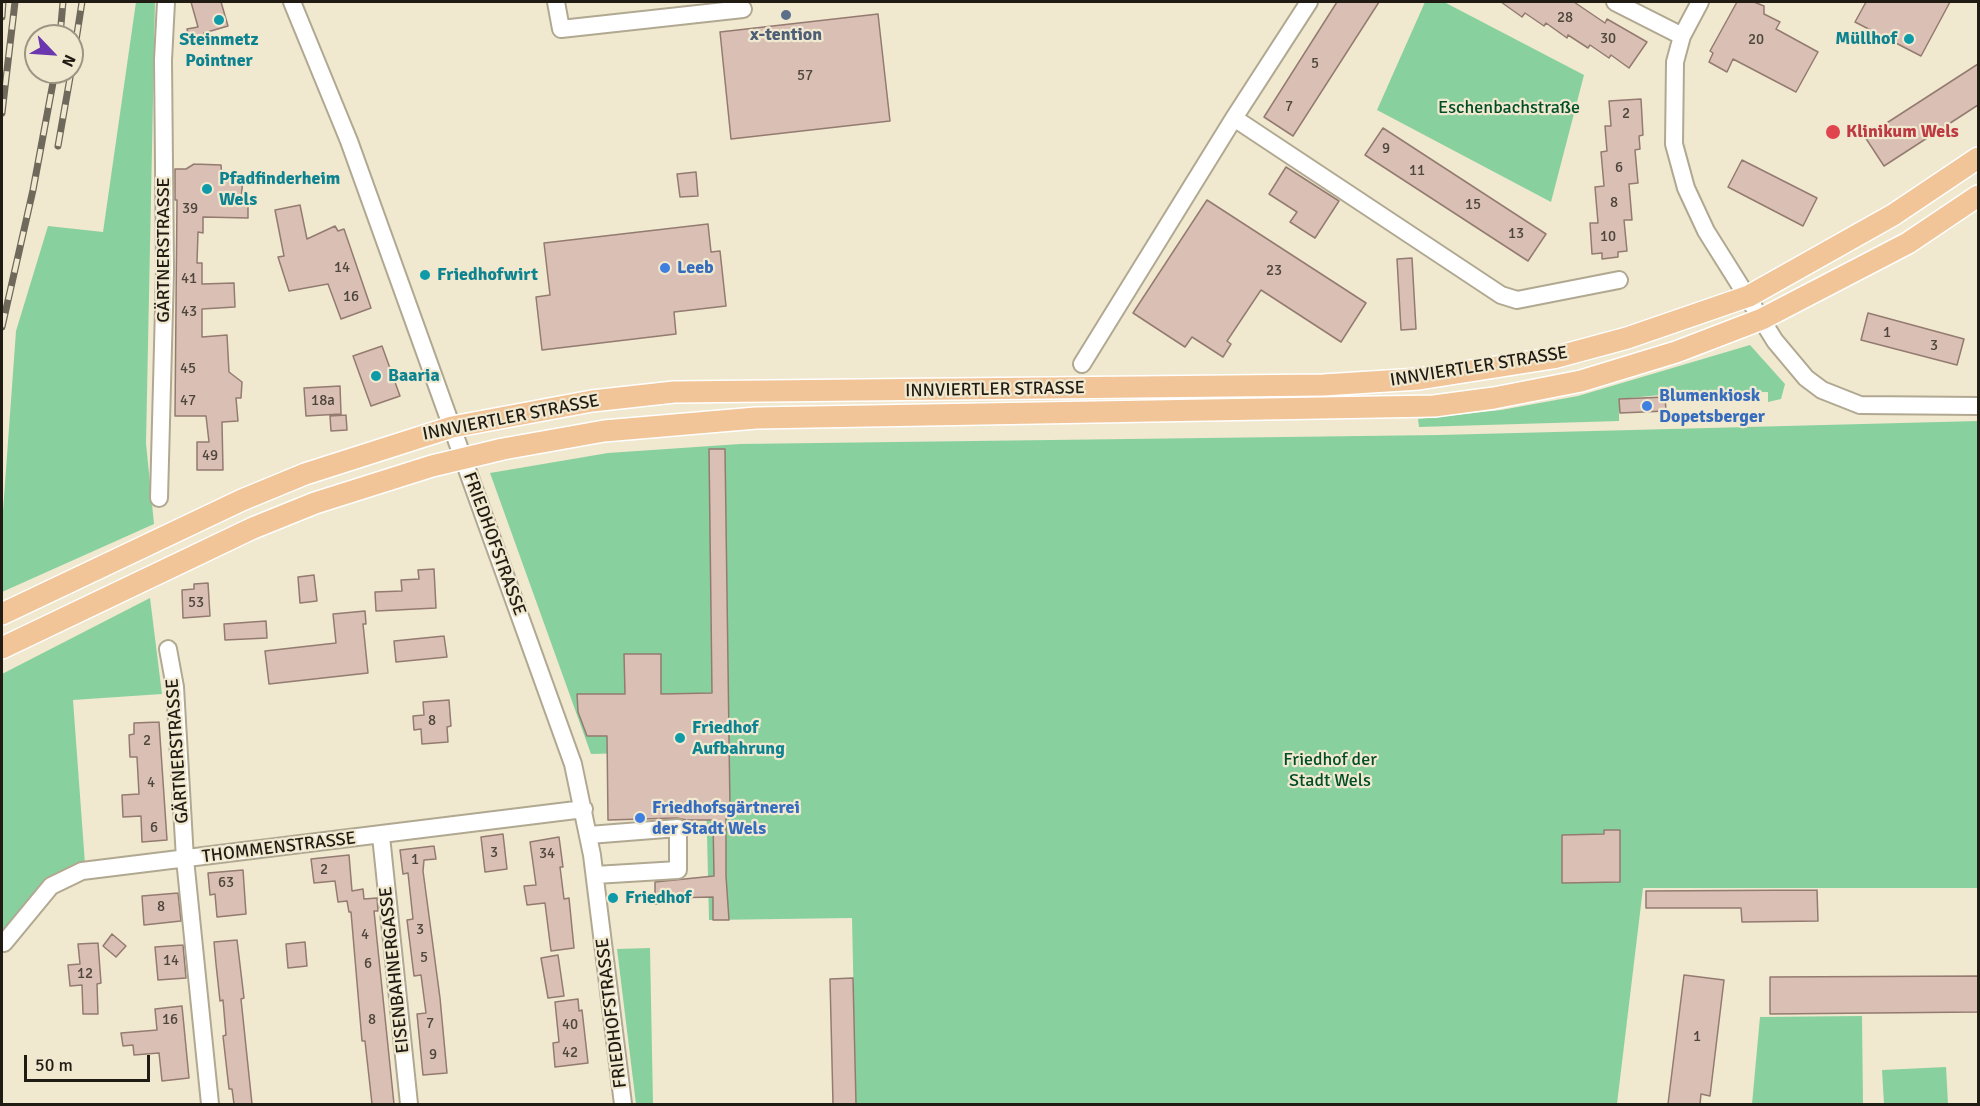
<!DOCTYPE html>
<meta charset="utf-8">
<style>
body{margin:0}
#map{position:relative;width:1980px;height:1106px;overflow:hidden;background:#f1e8d0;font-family:Signika,sans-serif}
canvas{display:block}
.frame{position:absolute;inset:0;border:3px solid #201c14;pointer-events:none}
.north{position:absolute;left:24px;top:24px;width:60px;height:60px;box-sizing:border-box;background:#f1e8d0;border:2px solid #9d9685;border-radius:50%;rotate:115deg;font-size:16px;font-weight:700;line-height:24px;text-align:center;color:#201c14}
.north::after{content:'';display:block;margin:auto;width:21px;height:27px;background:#6a37ae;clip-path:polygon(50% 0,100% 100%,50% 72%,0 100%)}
.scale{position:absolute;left:24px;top:1055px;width:126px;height:27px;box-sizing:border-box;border:3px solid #201c14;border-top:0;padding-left:8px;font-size:18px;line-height:21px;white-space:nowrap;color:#201c14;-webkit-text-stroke:4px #f1e8d0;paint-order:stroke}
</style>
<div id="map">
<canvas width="1980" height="1106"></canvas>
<div class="frame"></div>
<div class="north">N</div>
<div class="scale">50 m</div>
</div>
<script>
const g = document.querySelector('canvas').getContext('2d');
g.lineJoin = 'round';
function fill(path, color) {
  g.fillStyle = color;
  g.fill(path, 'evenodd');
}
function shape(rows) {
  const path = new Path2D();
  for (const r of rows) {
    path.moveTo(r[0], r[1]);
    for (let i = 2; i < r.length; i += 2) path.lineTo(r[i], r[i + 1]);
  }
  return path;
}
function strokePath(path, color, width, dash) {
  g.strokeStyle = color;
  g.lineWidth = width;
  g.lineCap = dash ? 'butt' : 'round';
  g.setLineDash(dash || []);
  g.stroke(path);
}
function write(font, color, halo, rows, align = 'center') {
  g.font = font + ' Signika,sans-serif';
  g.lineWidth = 4.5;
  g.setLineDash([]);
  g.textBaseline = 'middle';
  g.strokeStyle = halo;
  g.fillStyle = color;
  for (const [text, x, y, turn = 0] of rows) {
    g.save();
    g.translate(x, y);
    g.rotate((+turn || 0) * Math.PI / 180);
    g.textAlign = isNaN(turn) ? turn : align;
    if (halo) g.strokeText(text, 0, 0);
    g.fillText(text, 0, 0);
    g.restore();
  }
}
const green = shape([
 [136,2,155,2,146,443,154,524,2,592,2,525,16,331,48,226,103,232],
 [1425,2,1444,2,1584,75,1551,202,1377,110],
 [1750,345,1785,384,1781,399,1768,402,1768,392,1681,393,1619,399,1619,421,1419,427,1418,419,1501,410,1578,396],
 [1978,421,1978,888,1643,888,1617,1104,856,1104,852,918,709,920,705,751,591,754,490,473,608,453,740,444,1439,435],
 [150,598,162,694,73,700,85,864,2,943,2,674],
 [650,948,653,1104,636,1104,617,949],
 [1862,1016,1863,1104,1752,1104,1760,1017],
 [1946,1067,1948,1104,1884,1104,1882,1070]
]);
const building = shape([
 [191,2,221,2,228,26,204,33,206,40,190,44,187,29,198,27,191,2],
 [1337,2,1379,2,1293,136,1264,117,1337,2],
 [1501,2,1574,2,1605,23,1607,19,1647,42,1629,68,1611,55,1609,58,1590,45,1588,48,1568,35,1567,38,1546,23,1544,26,1525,13,1522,17,1501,2],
 [1737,2,1754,2,1764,6,1764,14,1780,22,1776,29,1818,52,1796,92,1733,59,1727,72,1709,62,1713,53,1710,51,1737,2],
 [1866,2,1950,2,1921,56,1855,22,1866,2],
 [878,14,890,121,731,139,720,32,878,14],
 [1978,64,1978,105,1884,166,1865,137,1978,64],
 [1641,99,1643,135,1639,136,1640,149,1635,150,1638,183,1629,184,1632,220,1624,220,1627,251,1618,252,1618,257,1602,259,1602,253,1592,254,1590,223,1598,223,1595,187,1604,186,1601,152,1607,151,1605,126,1611,126,1609,101,1641,99],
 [1383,128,1546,234,1528,261,1365,155,1383,128],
 [1742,160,1817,198,1803,226,1728,187,1742,160],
 [194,164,221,165,222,179,243,178,241,200,248,200,248,218,203,217,203,233,198,232,197,263,202,263,202,284,234,283,235,307,202,309,202,337,227,335,229,372,242,382,241,398,236,398,238,421,222,422,223,470,197,470,197,442,209,442,206,416,175,416,177,200,175,200,175,169,186,169,194,164],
 [1286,167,1339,201,1315,238,1290,222,1297,212,1269,194,1286,167],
 [696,172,698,196,680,197,677,174,696,172],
 [1207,200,1366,303,1341,342,1261,290,1227,341,1231,344,1223,357,1192,337,1185,347,1133,313,1207,200],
 [300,205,307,239,335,226,338,231,344,229,371,308,341,319,328,284,289,291,278,257,284,256,275,210,300,205],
 [708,224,711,252,720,251,726,306,674,312,676,334,542,350,536,297,550,295,544,243,708,224],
 [1412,258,1416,329,1401,330,1397,259,1412,258],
 [1868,313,1964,339,1957,365,1861,340,1868,313],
 [382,346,400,396,371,406,353,356,382,346],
 [340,386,341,414,306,416,304,388,340,386],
 [1665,397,1666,411,1620,413,1619,399,1665,397],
 [346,415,347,430,331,431,330,416,346,415],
 [709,449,725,449,730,809,726,809,726,876,729,920,713,920,713,897,669,898,669,904,655,904,655,882,714,876,713,820,686,820,677,818,608,820,607,736,587,736,578,712,577,694,625,694,624,654,661,654,661,694,712,693,709,449],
 [434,569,436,608,376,611,375,592,402,591,401,580,419,579,418,570,434,569],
 [314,575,317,601,300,603,298,577,314,575],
 [208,583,210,616,183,618,182,590,194,589,194,584,208,583],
 [365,611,366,624,363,624,368,673,269,684,265,651,336,643,333,614,365,611],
 [266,621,267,638,225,640,224,624,266,621],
 [444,636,447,657,396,662,394,641,444,636],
 [449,700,451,726,447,727,448,742,422,744,421,729,414,730,413,716,424,715,423,702,449,700],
 [159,722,167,840,142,842,141,816,123,817,122,795,139,794,137,757,130,757,129,735,134,734,134,723,159,722],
 [1604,830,1620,830,1620,882,1562,883,1562,835,1604,834,1604,830],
 [503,834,507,869,485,872,481,837,503,834],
 [559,837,563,867,560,867,564,899,569,898,574,948,551,951,545,903,527,905,524,886,536,885,530,842,559,837],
 [434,846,436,859,424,860,423,871,440,998,447,1073,423,1075,417,1014,426,1013,421,975,414,976,407,920,413,919,408,873,403,874,400,850,434,846],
 [349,855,352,891,363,889,364,899,377,898,378,911,374,911,394,1104,372,1104,365,1041,362,1041,351,912,349,912,347,901,338,902,335,881,314,883,311,859,349,855],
 [243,870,246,914,217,917,215,894,210,895,208,873,243,870],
 [1817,890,1818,921,1742,922,1741,908,1646,908,1646,891,1817,890],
 [178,893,181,921,144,925,142,896,178,893],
 [112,934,126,946,116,957,103,946,112,934],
 [237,940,244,998,241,999,252,1104,234,1104,232,1089,229,1089,223,1036,226,1035,223,1000,220,1001,216,964,214,942,237,940],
 [305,942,307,966,288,968,286,944,305,942],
 [98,943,101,983,97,984,98,1014,83,1014,82,985,70,986,68,965,80,964,78,944,98,943],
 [183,945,186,978,158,980,155,947,183,945],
 [558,955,564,996,548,998,541,958,558,955],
 [1684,975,1724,980,1710,1096,1701,1094,1700,1104,1668,1104,1684,975],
 [1978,976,1978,1012,1770,1014,1770,977,1978,976],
 [853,978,856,1104,833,1104,830,979,853,978],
 [578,999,579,1011,582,1010,588,1063,555,1067,553,1043,559,1042,555,1002,578,999],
 [182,1006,189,1078,162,1081,159,1053,134,1055,133,1045,123,1046,121,1033,157,1030,155,1009,182,1006]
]);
const minor = shape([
 [292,2,349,141,573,764,592,855,623,1104],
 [556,2,561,29,743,9],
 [1615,2,1682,36],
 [1700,2,1682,36,1675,62,1674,144,1686,188,1706,231,1775,341,1806,378,1822,390,1860,405,1978,406],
 [1234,118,1501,295,1517,300,1619,280],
 [1082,364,1234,118,1309,2],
 [159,498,165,270,163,60,166,2],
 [168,649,175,687,185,859,210,1104],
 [589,835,678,828,678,870,595,875],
 [381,836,409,1104],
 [4,943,51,886,82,871,584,809]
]);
const major = shape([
 [2,614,242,500,305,474,452,427,592,401,674,392,1323,385,1419,379,1553,358,1627,338,1749,296,1893,215,1978,158],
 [2,648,253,528,315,503,432,466,503,449,604,431,756,418,1434,406,1494,398,1581,381,1676,352,1762,319,1908,243,1978,196]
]);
const rail = shape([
 [2,17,3,2],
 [60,36,63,2],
 [72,66,82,2],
 [2,113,15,2],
 [58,146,71,72],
 [2,327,33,190,55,72]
]);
const markers = [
 [786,15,6,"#5c6f8a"],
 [219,20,6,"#0f9aa8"],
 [1909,39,6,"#0f9aa8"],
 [1833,132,8,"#e0444e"],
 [207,189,6,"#0f9aa8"],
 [665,268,6,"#3f7fe0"],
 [425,275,6,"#0f9aa8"],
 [376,376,6,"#0f9aa8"],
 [1647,406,6,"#3f7fe0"],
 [680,738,6,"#0f9aa8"],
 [640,818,6,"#3f7fe0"],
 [613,898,6,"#0f9aa8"]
];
const numberNames = [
 ["28",1565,18],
 ["30",1608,39],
 ["20",1756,40],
 ["5",1315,64],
 ["57",805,76],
 ["7",1289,107],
 ["2",1626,114],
 ["9",1386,149],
 ["6",1619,168],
 ["11",1417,171],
 ["8",1614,203],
 ["15",1473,205],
 ["39",190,209],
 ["13",1516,234],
 ["10",1608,237],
 ["14",342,268],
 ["23",1274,271],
 ["41",189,279],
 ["16",351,297],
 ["43",189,312],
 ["1",1887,333],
 ["3",1934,346],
 ["45",188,369],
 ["47",188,401],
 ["18a",323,401],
 ["49",210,456],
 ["53",196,603],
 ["8",432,721],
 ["2",147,741],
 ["4",151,783],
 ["6",154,828],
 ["3",494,853],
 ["34",547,854],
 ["1",415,860],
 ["2",324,870],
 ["63",226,883],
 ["8",161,907],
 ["3",420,930],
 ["4",365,935],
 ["5",424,958],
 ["14",171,961],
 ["6",368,964],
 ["12",85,974],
 ["16",170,1020],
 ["8",372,1020],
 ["7",430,1024],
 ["40",570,1025],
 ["1",1697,1037],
 ["42",570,1053],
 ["9",433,1055]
];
const serviceNames = [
 ["x-tention",786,35]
];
const cultureNames = [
 ["Müllhof",1897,39,"right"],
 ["Steinmetz",219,40,"center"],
 ["Pointner",219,61,"center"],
 ["Pfadfinderheim",219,179],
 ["Wels",219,200],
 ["Friedhofwirt",437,275],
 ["Baaria",388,376],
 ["Friedhof",692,728],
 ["Aufbahrung",692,749],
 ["Friedhof",625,898]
];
const parkNames = [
 ["Eschenbachstraße",1509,108],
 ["Friedhof der",1330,760],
 ["Stadt Wels",1330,781]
];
const healthNames = [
 ["Klinikum Wels",1846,132]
];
const streetNames = [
 ["GÄRTNERSTRASSE",164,250,-90],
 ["INNVIERTLER STRASSE",1479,367,-9],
 ["INNVIERTLER STRASSE",995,390,-1],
 ["INNVIERTLER STRASSE",511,418,-11],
 ["FRIEDHOFSTRASSE",494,544,70],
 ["GÄRTNERSTRASSE",178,751,-94],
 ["THOMMENSTRASSE",279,848,-7],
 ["EISENBAHNERGASSE",395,970,-96],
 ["FRIEDHOFSTRASSE",612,1013,-97]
];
const shopNames = [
 ["Leeb",677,268],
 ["Blumenkiosk",1659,396],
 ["Dopetsberger",1659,417],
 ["Friedhofsgärtnerei",652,808],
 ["der Stadt Wels",652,829]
];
fill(green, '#88d19f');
fill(building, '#d9bfb4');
strokePath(building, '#937b70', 1.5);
strokePath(minor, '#b1a891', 20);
strokePath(major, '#fff', 24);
strokePath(minor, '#fff', 16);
strokePath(major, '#f1c598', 21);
strokePath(rail, '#6f695b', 7);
strokePath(rail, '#f1e8d0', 4.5, [14]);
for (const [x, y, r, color] of markers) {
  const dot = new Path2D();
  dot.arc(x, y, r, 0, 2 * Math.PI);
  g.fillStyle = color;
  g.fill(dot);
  strokePath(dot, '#f1e8d0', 2);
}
write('15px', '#4e453c', null, numberNames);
write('bold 18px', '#4e5e75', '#f1e8d0', serviceNames);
write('bold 18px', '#0d838f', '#f1e8d0', cultureNames, 'left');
write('18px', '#004e27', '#f1e8d0', parkNames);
write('bold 18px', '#be3a42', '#f1e8d0', healthNames, 'left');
write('18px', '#201c14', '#f1e8d0', streetNames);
write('bold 18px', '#366cbe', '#f1e8d0', shopNames, 'left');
</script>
